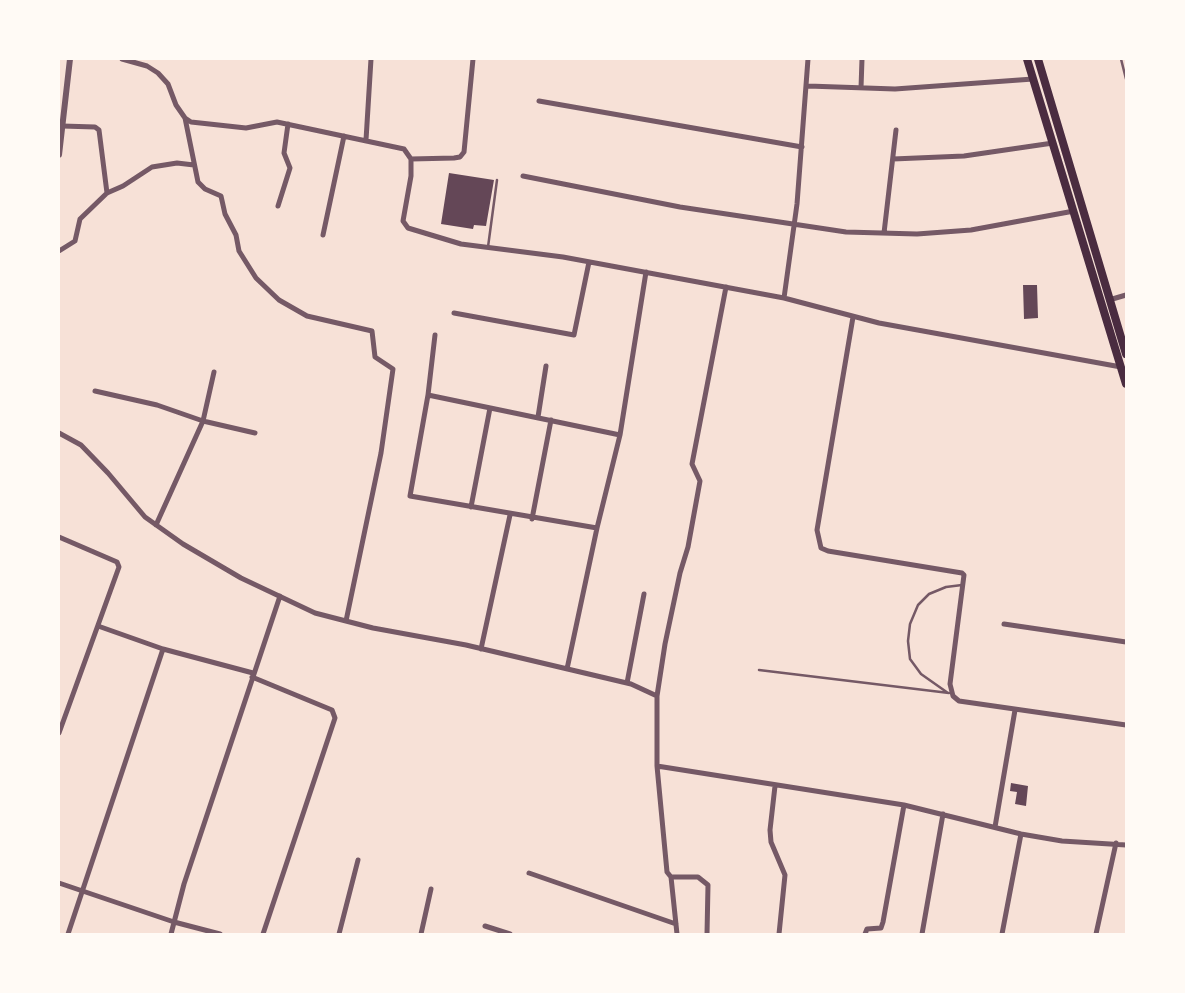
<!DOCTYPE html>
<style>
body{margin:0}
#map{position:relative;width:1185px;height:993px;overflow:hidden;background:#f7e1d7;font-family:Cabin,sans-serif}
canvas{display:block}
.frame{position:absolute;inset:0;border:60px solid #fffaf5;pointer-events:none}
</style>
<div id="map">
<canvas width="1185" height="993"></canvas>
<div class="frame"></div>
</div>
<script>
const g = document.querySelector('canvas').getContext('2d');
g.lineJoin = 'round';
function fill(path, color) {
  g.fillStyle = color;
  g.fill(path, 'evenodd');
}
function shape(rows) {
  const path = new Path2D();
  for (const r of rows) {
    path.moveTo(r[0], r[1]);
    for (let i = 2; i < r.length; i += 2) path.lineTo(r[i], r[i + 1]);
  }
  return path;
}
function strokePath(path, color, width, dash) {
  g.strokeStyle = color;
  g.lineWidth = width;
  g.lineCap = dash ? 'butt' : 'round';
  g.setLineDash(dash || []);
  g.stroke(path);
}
const building = shape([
 [449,173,494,180,486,226,474,225,473,229,441,224],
 [1023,285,1037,285,1038,318,1024,319],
 [1011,783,1028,786,1026,806,1015,804,1017,792,1010,791]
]);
const service = shape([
 [1121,59,1126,79],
 [488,247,497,180],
 [759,670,949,693],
 [948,693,921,674,910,659,908,641,910,624,918,605,929,594,946,587,962,585]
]);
const minor = shape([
 [122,59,147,66,158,73,168,84,176,105,185,118,191,122,246,128,277,122,404,149,411,159,411,176,403,221,408,228,461,244,563,257,784,298,879,323,1121,367],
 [808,86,895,89,1033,79],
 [861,88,862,59],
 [539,101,802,147],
 [185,118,198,182,205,189,221,196,225,214,236,235,239,251,256,278,279,300,307,316,372,331,375,357,393,369,381,453,346,621],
 [62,126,95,127,99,130,107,193],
 [366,140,371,59],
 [411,159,454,158,460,157,464,152,473,59],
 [893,159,964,156,1053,143],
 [523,176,680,207,846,232,917,234,971,230,1074,211],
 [278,206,290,168,284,153,288,124],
 [884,233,896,130],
 [323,235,344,136],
 [59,251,75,241,80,219,107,193,123,186,152,167,177,163,194,165],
 [784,298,797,204,808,59],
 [1109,300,1126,295],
 [454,313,574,335,589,262],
 [853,317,817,530,821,548,828,551,962,573,964,575,950,684,953,696,959,701,1126,725],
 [435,335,428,395,620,435,646,272],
 [95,391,157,405,203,421,255,433],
 [428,395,410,496,597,528],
 [538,417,546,366],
 [59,433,81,445,108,473,145,517,183,544,241,578,315,613,373,628,466,645,631,684,657,696,657,766,904,805,1021,834,1062,841,1126,845],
 [471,507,490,408],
 [532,519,551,420],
 [156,525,203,421,214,372],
 [59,537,117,562,119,567,59,733],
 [1004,624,1126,642],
 [163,649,253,673],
 [481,649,510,515],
 [567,669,597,528,620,435],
 [252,677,332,710,335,718,263,934],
 [627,683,644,594],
 [657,696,665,644,680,573,688,547,700,481,692,464,726,287],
 [657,766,667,872,671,877,698,877,708,885,707,934],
 [775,786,770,830,771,842,785,875,779,934],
 [995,827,1015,710],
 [529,873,676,924],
 [671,877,677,934],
 [59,883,174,922,220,934],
 [485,926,510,934],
 [68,934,163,649,98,626],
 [171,934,184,884,280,596],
 [339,934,358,860],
 [421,934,431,889],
 [865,934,867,929,881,928,883,922,904,805],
 [922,934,943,814],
 [1002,934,1021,834],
 [1096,934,1116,843]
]);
const tertiary = shape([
 [59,155,70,59]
]);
const primary = shape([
 [1027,59,1126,384],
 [1038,59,1126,354]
]);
fill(building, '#644757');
strokePath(service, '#755966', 2.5);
strokePath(minor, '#755966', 5);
strokePath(tertiary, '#755966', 6);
strokePath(primary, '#4a2c40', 8);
</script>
